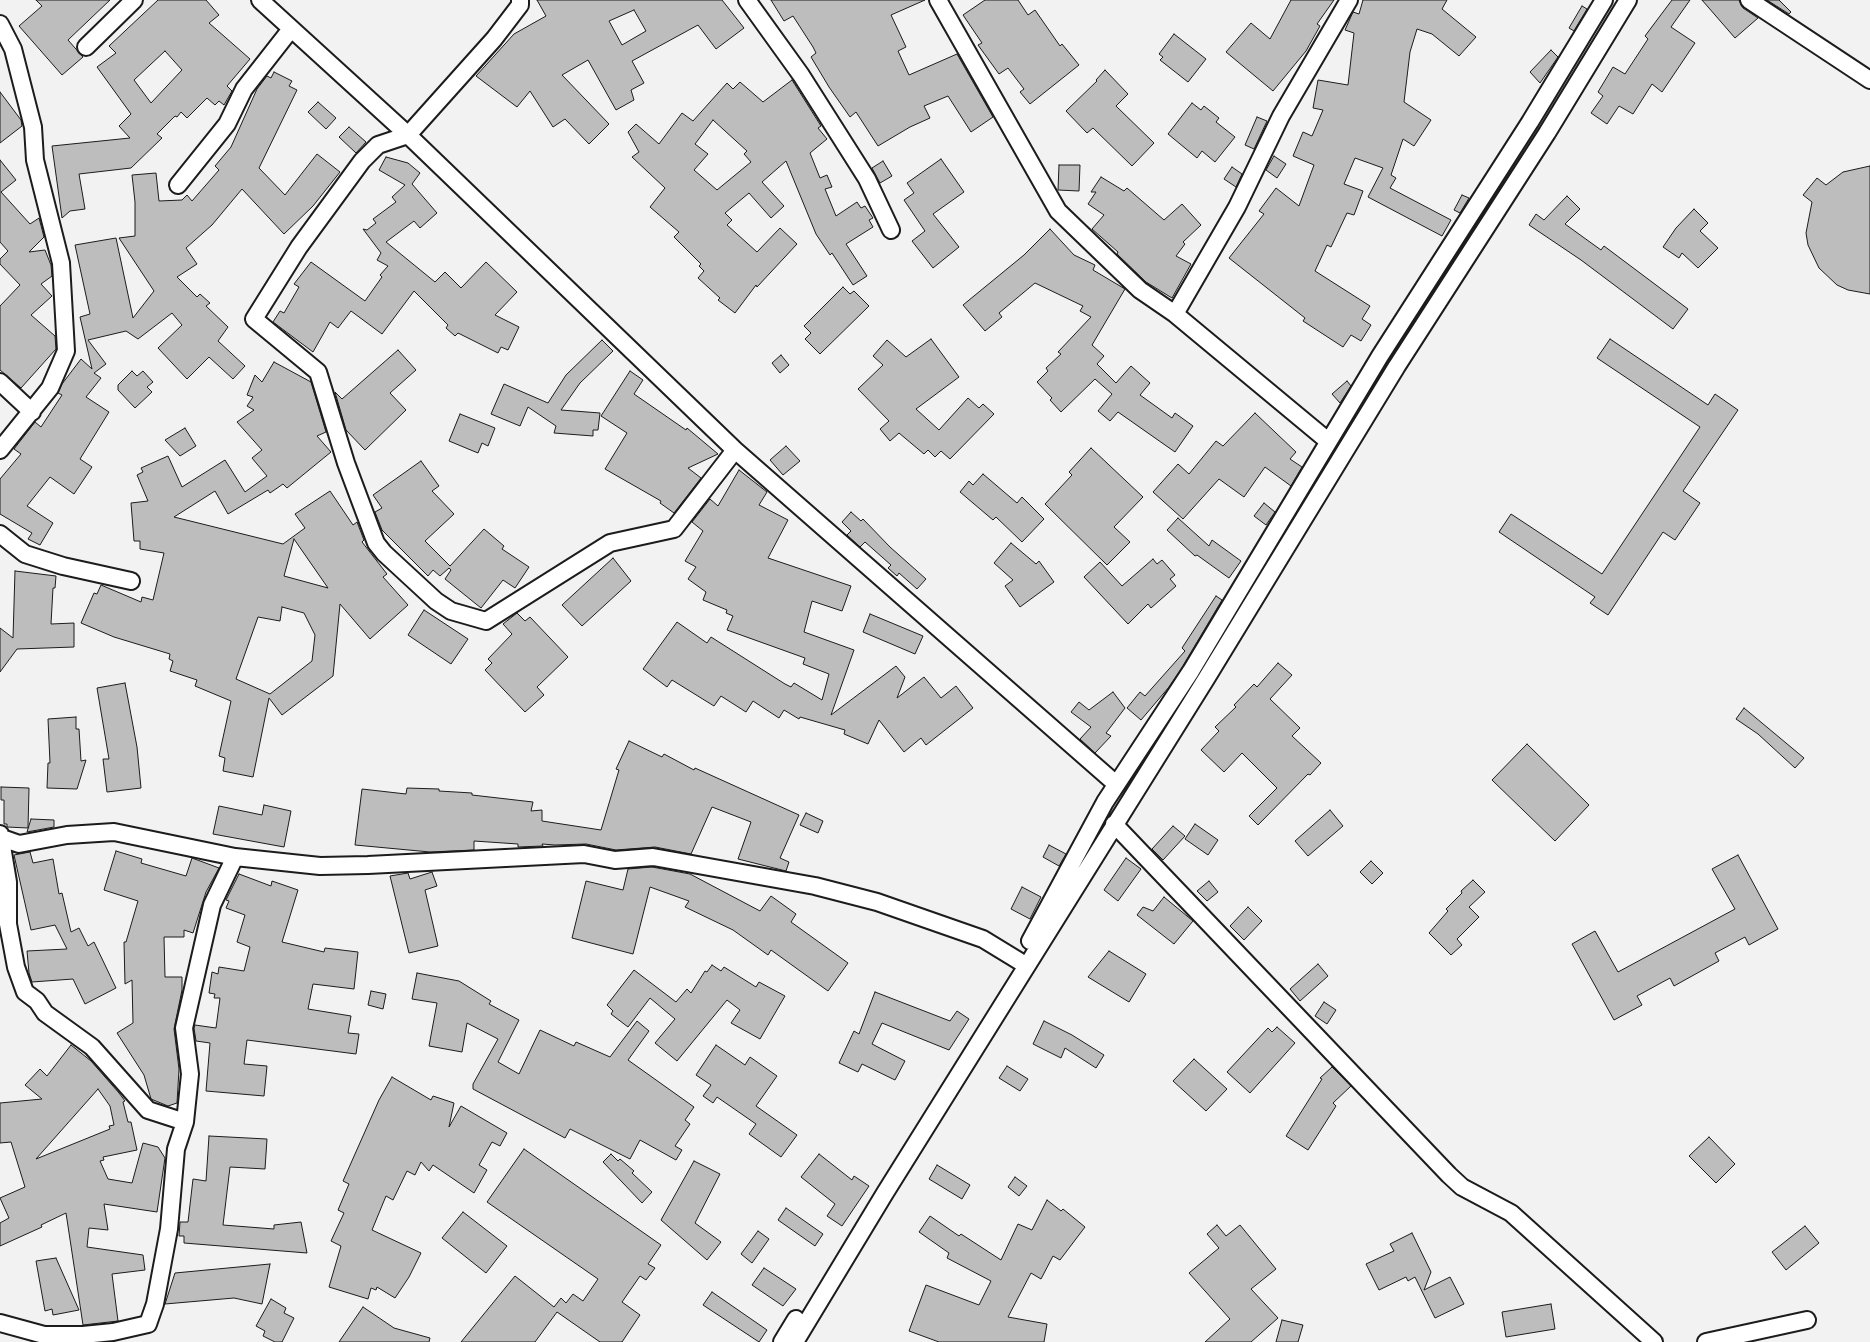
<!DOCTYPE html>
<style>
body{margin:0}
canvas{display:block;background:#f2f2f2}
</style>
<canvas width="1870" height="1342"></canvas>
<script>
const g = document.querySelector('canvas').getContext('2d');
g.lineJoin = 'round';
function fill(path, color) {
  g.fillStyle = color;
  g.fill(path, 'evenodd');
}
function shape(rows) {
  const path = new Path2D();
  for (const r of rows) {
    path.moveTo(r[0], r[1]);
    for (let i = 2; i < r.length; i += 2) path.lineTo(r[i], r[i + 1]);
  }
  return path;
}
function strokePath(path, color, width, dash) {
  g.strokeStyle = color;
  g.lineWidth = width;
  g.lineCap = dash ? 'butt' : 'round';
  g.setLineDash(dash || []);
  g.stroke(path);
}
const building = shape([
 [36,0,110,0,68,40,83,57,62,75,19,26,42,6,36,0],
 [158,0,206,0,219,15,209,23,250,59,227,86,232,91,224,105,219,101,215,105,207,98,187,118,181,112,177,117,175,116,157,134,162,138,131,168,79,174,85,209,70,211,62,218,52,146,130,138,119,126,131,114,97,67,116,53,109,46,158,0],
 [165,51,182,70,151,103,134,80,165,51],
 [537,0,722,0,744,28,716,49,698,25,632,61,644,83,631,90,634,100,616,110,588,60,562,75,609,124,589,144,565,119,553,127,530,91,517,107,476,76,514,34,546,16,537,0],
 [634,10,646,31,622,45,609,21,634,10],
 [771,0,925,0,891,15,906,47,898,51,909,75,957,54,993,117,971,132,948,96,924,106,930,118,910,127,878,146,856,112,850,117,829,87,811,57,816,53,813,47,793,16,784,21,771,0],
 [985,0,1018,0,1028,15,1035,10,1060,46,1062,44,1079,65,1030,104,1020,92,1024,89,1008,68,999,74,978,45,982,43,963,15,985,0],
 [1291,0,1334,0,1317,24,1320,26,1306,51,1273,91,1226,52,1251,23,1270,39,1291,0],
 [1363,0,1447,0,1442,9,1476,37,1459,56,1432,34,1417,29,1410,52,1404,102,1431,120,1414,146,1403,139,1391,175,1396,178,1390,188,1451,220,1442,236,1368,197,1383,168,1355,158,1344,184,1363,191,1354,215,1347,213,1331,247,1327,245,1315,271,1370,306,1362,319,1371,325,1361,341,1351,335,1343,347,1303,321,1305,318,1229,258,1264,214,1259,211,1276,188,1299,206,1314,165,1293,156,1303,132,1312,136,1323,110,1313,108,1318,80,1348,85,1354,33,1345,30,1353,12,1359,14,1363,0],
 [1672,0,1690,0,1671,27,1695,43,1662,92,1652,84,1633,114,1619,106,1607,124,1591,113,1603,96,1598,92,1613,67,1625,74,1648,39,1645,36,1672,0],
 [1702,0,1739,0,1743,8,1758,18,1735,38,1702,0],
 [1767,0,1779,0,1791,12,1789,14,1767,0],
 [1582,6,1587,9,1574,31,1569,28,1582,6],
 [1174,34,1206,59,1188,82,1160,60,1163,57,1159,54,1174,34],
 [1551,50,1558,57,1540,83,1530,72,1551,50],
 [1105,70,1128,94,1116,106,1154,143,1132,166,1093,128,1087,133,1066,111,1097,81,1096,80,1105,70],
 [274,72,292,81,289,86,297,90,259,168,285,195,317,154,340,172,313,206,284,234,242,189,212,225,186,248,197,264,177,277,197,297,200,294,210,303,206,306,228,327,218,341,245,366,233,379,209,357,187,379,158,348,182,325,172,313,138,339,126,331,88,340,106,364,94,373,101,378,86,397,109,412,80,459,92,467,74,494,50,477,27,506,53,523,40,545,28,539,32,533,0,514,0,479,21,454,14,449,35,422,41,427,62,395,58,393,62,384,81,359,92,369,80,317,90,314,75,245,116,238,133,318,154,291,119,238,135,236,135,202,132,175,156,173,159,201,182,200,187,195,192,201,219,170,215,166,231,147,257,89,267,76,271,78,274,72],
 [792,80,821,126,818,128,827,139,810,153,820,178,827,175,832,187,825,189,836,216,857,202,861,208,865,206,873,218,869,220,873,227,846,244,867,276,853,285,832,253,830,255,816,234,786,161,762,182,784,206,771,218,749,193,725,213,732,220,727,225,757,252,780,228,797,244,757,287,756,285,735,313,718,300,720,298,698,278,704,271,699,266,701,264,674,237,679,232,650,207,665,188,632,157,639,152,628,132,636,124,659,144,682,113,693,121,727,83,733,89,740,82,763,102,792,80],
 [713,120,747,151,744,154,751,162,717,190,694,170,708,154,695,144,713,120],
 [0,92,21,120,22,126,0,143,0,92],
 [318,102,336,118,326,129,308,112,318,102],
 [1192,103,1201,110,1204,106,1219,118,1216,122,1235,137,1215,162,1202,151,1197,158,1168,134,1192,103],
 [1257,117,1267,121,1254,149,1245,145,1257,117],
 [349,127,366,142,356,153,339,137,349,127],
 [1274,156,1286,164,1277,178,1266,170,1274,156],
 [386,157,408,163,420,173,412,184,437,213,420,228,414,221,386,242,435,282,445,272,461,288,486,262,517,292,495,315,519,327,508,350,501,347,498,353,458,333,455,336,446,328,448,325,414,291,382,334,351,311,338,328,330,322,313,352,273,322,280,311,284,313,299,287,294,284,311,262,365,301,382,277,380,275,388,266,377,260,381,253,363,229,367,230,376,223,373,219,396,202,392,197,405,185,379,170,386,157],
 [941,159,964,192,933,214,959,247,933,268,912,241,925,231,904,200,914,193,907,183,941,159],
 [0,160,16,180,1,192,30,224,39,218,44,237,29,252,45,250,51,265,52,276,41,284,52,296,31,315,55,336,56,349,21,388,0,370,0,306,20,285,0,264,0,259,8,251,0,242,0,160],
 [883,161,892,176,880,183,872,168,883,161],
 [1059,165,1080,165,1079,191,1058,190,1059,165],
 [1870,166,1870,294,1848,290,1837,285,1819,268,1808,245,1806,233,1812,202,1803,195,1817,178,1826,185,1843,172,1870,166],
 [1232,167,1242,174,1236,187,1224,179,1232,167],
 [1101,177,1124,191,1127,188,1164,220,1182,204,1201,225,1183,242,1185,244,1176,256,1191,264,1172,298,1146,282,1117,254,1118,252,1092,229,1104,215,1088,204,1096,192,1091,192,1101,177],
 [1462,195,1469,198,1460,213,1454,210,1462,195],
 [1567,196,1580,209,1565,224,1601,250,1604,246,1688,309,1673,329,1581,260,1529,225,1536,214,1544,220,1567,196],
 [1694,209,1708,223,1700,231,1718,248,1698,268,1682,253,1679,258,1663,247,1676,228,1694,209],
 [1050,229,1074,255,1095,265,1093,270,1125,289,1092,345,1104,356,1097,364,1116,383,1131,366,1150,383,1140,395,1172,418,1175,413,1193,426,1175,452,1118,412,1110,421,1098,411,1112,394,1095,379,1061,412,1050,400,1052,398,1037,382,1048,371,1046,368,1061,354,1058,352,1091,317,1080,311,1083,306,1035,283,999,313,1002,317,985,331,963,305,1024,255,1050,229],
 [843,287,850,294,854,291,869,306,820,354,805,339,811,333,804,326,843,287],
 [931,339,959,377,916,409,939,430,968,398,979,408,983,404,994,414,950,459,941,451,935,457,928,450,924,454,899,433,890,441,880,429,889,421,858,389,883,365,873,356,887,340,906,357,931,339],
 [1610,339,1708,405,1715,394,1738,410,1683,491,1700,503,1675,540,1663,532,1608,615,1590,603,1595,597,1499,532,1511,514,1602,574,1700,427,1597,358,1610,339],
 [602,340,613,351,580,383,561,410,600,413,598,430,593,430,593,436,554,433,556,426,528,407,520,426,491,414,504,384,548,403,566,375,602,340],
 [398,350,416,370,390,393,406,410,365,450,346,430,335,392,342,399,398,350],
 [781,355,789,365,780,373,772,363,781,355],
 [274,362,311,382,326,432,317,436,331,452,287,488,283,484,270,493,268,490,228,514,215,491,174,517,283,544,305,528,295,514,330,491,353,525,357,522,364,540,362,542,387,574,383,577,408,605,370,639,340,604,333,676,282,715,269,698,253,777,223,771,225,758,219,756,231,701,195,686,197,680,170,671,173,661,169,659,170,654,114,637,81,623,94,593,97,594,101,585,141,602,142,597,153,600,164,553,140,549,140,541,134,541,131,503,148,501,137,475,143,472,141,468,168,456,182,487,225,460,245,492,267,476,252,458,262,450,237,422,254,410,247,406,253,397,247,395,255,375,262,382,274,362],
 [294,539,328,588,284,576,294,539],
 [282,607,304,613,315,635,312,661,270,694,236,679,258,617,280,621,282,607],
 [132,371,137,376,143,371,153,382,147,387,152,392,135,408,118,390,118,385,132,371],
 [630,371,643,380,634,394,686,430,687,428,718,454,688,468,701,478,674,513,660,503,661,501,605,469,627,433,601,416,630,371],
 [1347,381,1351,386,1340,403,1332,394,1347,381],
 [1255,413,1296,452,1290,459,1302,467,1291,486,1265,467,1244,497,1219,479,1183,519,1153,492,1178,464,1189,474,1216,441,1223,446,1255,413],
 [460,414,495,428,488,446,482,443,478,453,449,441,460,414],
 [185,428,196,446,180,456,165,440,185,428],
 [786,446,800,461,783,475,770,460,786,446],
 [1091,448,1143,497,1114,527,1130,542,1107,565,1045,504,1072,475,1069,472,1091,448],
 [421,461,439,486,432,491,454,514,425,541,450,566,484,529,504,546,502,549,529,567,515,588,503,580,481,608,445,579,451,570,449,568,440,576,433,570,428,576,382,530,375,512,382,508,373,495,421,461],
 [739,470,767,492,759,505,788,520,768,558,851,586,842,611,812,601,804,632,854,650,831,715,896,666,905,677,897,698,924,677,941,698,956,686,973,708,926,745,921,738,904,752,879,720,868,744,844,734,845,730,800,717,799,719,784,710,779,718,753,701,746,712,721,696,714,706,672,680,667,687,643,669,677,622,707,643,711,637,785,684,791,687,794,683,822,700,829,674,803,664,805,658,727,630,733,616,726,613,727,610,703,600,706,592,688,579,696,567,685,561,703,531,692,522,710,499,718,506,739,470],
 [983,474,1017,503,1022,497,1044,519,1022,542,996,517,993,520,960,492,969,481,973,485,983,474],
 [1264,503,1275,512,1266,525,1254,516,1264,503],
 [851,512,861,521,863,519,890,547,926,579,917,589,899,573,897,576,888,568,891,565,865,542,860,547,847,535,851,531,842,522,851,512],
 [1178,518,1209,546,1212,540,1241,561,1229,578,1197,555,1195,556,1167,530,1178,518],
 [1011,543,1036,564,1039,561,1054,582,1020,607,1005,586,1013,580,994,563,1011,543],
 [613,558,631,581,582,626,562,605,613,558],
 [1153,559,1157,564,1162,560,1175,575,1170,579,1176,586,1151,608,1148,604,1128,624,1084,577,1100,562,1122,586,1153,559],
 [15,571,56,576,55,588,53,588,51,624,74,623,74,647,17,649,0,672,0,628,13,638,15,571],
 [1216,596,1222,600,1183,666,1169,687,1141,720,1127,708,1140,692,1145,696,1185,651,1182,648,1216,596],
 [424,610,468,639,451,664,408,635,424,610],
 [517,613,525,621,530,617,568,657,537,687,544,695,525,712,485,670,492,663,488,659,512,634,503,624,517,613],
 [870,614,923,636,915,654,863,632,870,614],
 [1278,663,1292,675,1270,699,1300,728,1292,736,1321,763,1310,775,1308,774,1258,825,1249,816,1277,788,1242,753,1224,772,1201,750,1219,731,1215,727,1236,707,1234,705,1254,684,1257,687,1278,663],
 [125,683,137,747,141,788,107,792,103,759,109,759,97,688,125,683],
 [1113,692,1125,708,1106,733,1111,736,1095,753,1080,739,1091,727,1071,712,1079,702,1089,710,1113,692],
 [1744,708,1804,758,1795,768,1758,734,1736,719,1744,708],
 [76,717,76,729,79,729,81,761,86,760,77,789,47,788,48,763,50,763,48,719,76,717],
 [629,741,662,757,664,754,694,770,695,768,799,815,780,858,789,862,786,871,738,859,751,822,712,807,691,854,655,847,616,850,586,844,555,845,542,844,543,846,518,847,518,844,474,841,474,850,430,852,355,845,362,789,406,794,407,788,439,789,439,791,472,793,472,795,533,802,531,811,542,810,542,821,601,830,619,770,616,769,629,741],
 [1527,744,1589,805,1555,841,1492,780,1527,744],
 [1,787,29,788,28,828,7,827,7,824,4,824,4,800,1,800,1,787],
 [264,805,291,811,284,847,213,834,219,806,262,815,264,805],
 [1330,810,1343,826,1308,856,1295,841,1330,810],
 [806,813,823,821,818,833,800,825,806,813],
 [31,819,54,820,54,827,27,832,31,819],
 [1195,824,1218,840,1208,855,1185,839,1195,824],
 [1173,826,1185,836,1163,860,1152,849,1173,826],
 [1049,845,1066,854,1059,866,1043,857,1049,845],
 [116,851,142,859,141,863,186,876,192,858,219,868,206,892,193,933,184,930,184,937,164,937,165,977,182,977,182,990,174,1029,179,1069,177,1103,168,1106,151,1099,144,1075,117,1033,133,1023,132,980,125,984,124,942,126,942,138,901,104,890,116,851],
 [30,852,33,863,53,859,59,894,62,893,71,932,79,928,88,946,94,942,116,988,85,1004,73,979,32,982,29,973,27,951,67,949,55,925,31,930,14,855,30,852],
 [1738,855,1778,929,1749,945,1745,937,1715,953,1719,961,1674,986,1670,978,1637,996,1642,1005,1614,1020,1572,944,1595,931,1618,972,1735,909,1712,869,1738,855],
 [1126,858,1141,869,1118,901,1104,890,1126,858],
 [1371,861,1383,873,1372,884,1360,872,1371,861],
 [652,867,690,874,760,911,771,896,796,914,791,922,848,963,828,991,771,950,768,955,733,930,685,907,689,901,650,887,633,954,572,938,586,881,623,890,628,869,652,867],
 [432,872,437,886,425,890,438,946,409,953,390,876,408,873,410,879,432,872],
 [239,874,271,886,272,881,298,890,282,942,324,952,325,948,358,952,354,989,313,984,308,1009,351,1016,348,1033,359,1034,356,1054,247,1040,244,1064,267,1066,264,1096,206,1091,210,1043,196,1041,194,1028,195,1025,216,1028,220,998,214,998,215,994,209,993,212,972,218,974,219,967,244,971,250,947,237,942,245,915,226,908,229,901,226,900,239,874],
 [1473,880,1485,892,1469,907,1479,917,1457,939,1462,945,1451,955,1429,933,1448,911,1446,909,1462,893,1461,891,1473,880],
 [1209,881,1218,892,1207,901,1197,891,1209,881],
 [1022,887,1041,897,1030,919,1011,909,1022,887],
 [1164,897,1193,921,1174,944,1137,915,1143,907,1153,911,1164,897],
 [1248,907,1262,921,1244,940,1230,926,1248,907],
 [1109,951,1146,974,1129,1002,1088,977,1109,951],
 [1318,964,1328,976,1300,1001,1290,989,1318,964],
 [712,965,721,971,724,967,756,987,759,982,785,996,760,1039,731,1023,740,1010,727,1000,677,1061,655,1043,675,1019,650,998,628,1027,611,1014,613,1011,607,1005,634,970,676,1002,687,989,691,993,705,971,707,972,712,965],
 [417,973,459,981,491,1001,489,1004,519,1020,498,1062,519,1074,540,1030,574,1046,576,1042,610,1057,637,1021,649,1031,628,1060,694,1107,685,1120,690,1124,675,1146,682,1150,676,1160,640,1140,630,1159,570,1129,565,1138,473,1089,473,1084,498,1039,467,1023,462,1052,429,1046,437,1003,412,999,417,973],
 [371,991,386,994,383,1009,368,1005,371,991],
 [875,992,950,1021,957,1011,969,1019,949,1050,882,1023,872,1044,905,1061,895,1080,862,1064,858,1072,839,1063,854,1031,859,1034,875,992],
 [1324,1002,1336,1010,1327,1024,1315,1016,1324,1002],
 [1044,1021,1072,1035,1104,1055,1096,1068,1065,1048,1061,1058,1033,1044,1044,1021],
 [1277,1027,1295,1043,1250,1093,1227,1072,1268,1028,1272,1032,1277,1027],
 [71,1045,91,1061,119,1093,125,1101,123,1102,128,1122,131,1122,137,1150,103,1157,104,1160,100,1161,108,1179,132,1183,143,1143,158,1147,165,1158,157,1212,104,1204,108,1230,89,1228,87,1247,143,1255,145,1270,112,1274,118,1321,83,1325,66,1213,41,1225,42,1227,0,1246,0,1223,9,1218,0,1198,25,1187,11,1142,0,1143,0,1103,42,1099,25,1085,40,1069,47,1076,71,1045],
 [98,1089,110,1106,114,1125,109,1126,110,1129,36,1159,98,1089],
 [716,1045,745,1065,750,1057,777,1076,756,1106,797,1135,781,1157,749,1134,756,1124,717,1097,713,1103,703,1096,711,1085,696,1075,716,1045],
 [1194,1059,1227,1089,1206,1111,1173,1081,1194,1059],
 [1007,1066,1028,1079,1020,1091,999,1078,1007,1066],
 [1332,1067,1351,1086,1333,1103,1336,1106,1308,1150,1286,1136,1322,1079,1320,1078,1332,1067],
 [392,1077,431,1100,433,1096,454,1103,449,1127,461,1106,507,1133,500,1146,492,1142,479,1165,487,1170,474,1193,433,1165,429,1171,421,1162,415,1175,407,1171,393,1200,386,1196,372,1230,421,1253,409,1277,395,1298,377,1287,376,1290,371,1288,368,1299,329,1287,341,1246,331,1241,344,1213,338,1210,349,1184,343,1181,379,1100,392,1077],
 [209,1136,267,1139,265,1169,230,1167,223,1225,274,1229,274,1225,301,1222,307,1253,184,1243,184,1236,179,1236,180,1222,188,1222,193,1179,206,1181,209,1136],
 [1709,1137,1735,1164,1716,1183,1689,1156,1709,1137],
 [524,1149,661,1245,648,1264,655,1268,646,1280,640,1276,622,1302,640,1315,622,1342,600,1342,557,1312,535,1342,461,1342,515,1276,554,1307,561,1298,566,1303,573,1294,583,1301,598,1279,487,1202,524,1149],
 [611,1154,618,1161,620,1159,634,1171,632,1173,652,1192,642,1203,603,1162,611,1154],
 [819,1154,852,1180,854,1176,869,1186,842,1226,827,1216,835,1204,801,1177,819,1154],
 [694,1161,720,1174,695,1223,721,1242,707,1260,661,1220,694,1161],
 [937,1165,970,1185,962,1199,929,1179,937,1165],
 [1015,1177,1027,1186,1019,1196,1008,1187,1015,1177],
 [1047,1200,1061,1211,1063,1209,1085,1227,1060,1260,1053,1256,1041,1279,1031,1273,1008,1317,1047,1324,1044,1342,939,1342,909,1331,926,1285,979,1305,991,1281,947,1258,949,1253,919,1232,930,1216,959,1236,961,1234,1001,1260,1018,1224,1032,1230,1047,1200],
 [786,1208,823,1234,815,1246,778,1220,786,1208],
 [463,1212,507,1246,486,1273,442,1238,463,1212],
 [1217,1225,1226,1236,1240,1225,1276,1269,1251,1289,1278,1318,1251,1342,1205,1342,1230,1319,1189,1273,1219,1248,1207,1234,1217,1225],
 [1805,1226,1819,1243,1786,1270,1772,1252,1805,1226],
 [758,1231,769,1239,752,1263,741,1254,758,1231],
 [1412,1233,1431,1272,1424,1290,1450,1277,1464,1304,1435,1318,1415,1277,1408,1281,1406,1277,1379,1290,1366,1264,1394,1251,1390,1244,1412,1233],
 [56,1258,79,1310,53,1315,52,1309,45,1311,36,1261,56,1258],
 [270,1264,262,1304,234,1298,165,1304,175,1273,270,1264],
 [764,1268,796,1289,783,1306,752,1285,764,1268],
 [712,1292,767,1330,759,1342,703,1305,712,1292],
 [271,1299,286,1308,284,1313,294,1318,282,1342,275,1342,263,1336,265,1331,256,1326,271,1299],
 [1551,1304,1555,1329,1506,1337,1502,1312,1551,1304],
 [363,1307,394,1328,430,1338,429,1342,339,1342,363,1307],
 [1282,1320,1303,1325,1298,1342,1276,1342,1282,1320]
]);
const minor = shape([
 [260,0,408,135,735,450,1116,784],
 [520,0,520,5,494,39,408,135,378,145,362,161,299,247,254,319,318,372,346,463,376,543,384,553,436,601,451,611,486,621,610,543,674,529,735,450],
 [747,0,801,75,867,179,891,230],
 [938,0,1058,211,1140,290,1175,314,1328,441],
 [1749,0,1870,80],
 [0,24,13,49,33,127,35,160,61,263,66,351,50,388,0,450],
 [86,47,134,0],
 [178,185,227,124,244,89,291,29],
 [1175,314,1237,207,1281,116,1349,0],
 [0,382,32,412],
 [0,534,25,554,63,566,131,581],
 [1114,824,1449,1175,1462,1187,1511,1213,1654,1342],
 [0,834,8,882,8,924,16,967,25,992,37,1001,45,1013,92,1047,148,1110,185,1122],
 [2,838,19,844,67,835,114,832,235,857],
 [1030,941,1105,802,1191,671,1380,356,1530,122,1604,0],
 [0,1323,44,1335,83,1335,113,1332,148,1324,155,1304,169,1229,176,1149,185,1122,190,1074,184,1028,212,905,235,857,320,866,368,865,584,854,615,860,653,857,815,886,877,902,983,939,1019,961],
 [782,1342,796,1319],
 [795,1342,885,1193,1206,679,1397,366,1547,133,1628,0],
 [1706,1342,1807,1320]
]);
fill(building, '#bdbdbd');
strokePath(building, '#1c1c1c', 1);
strokePath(minor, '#1c1c1c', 20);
strokePath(minor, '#fff', 16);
</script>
